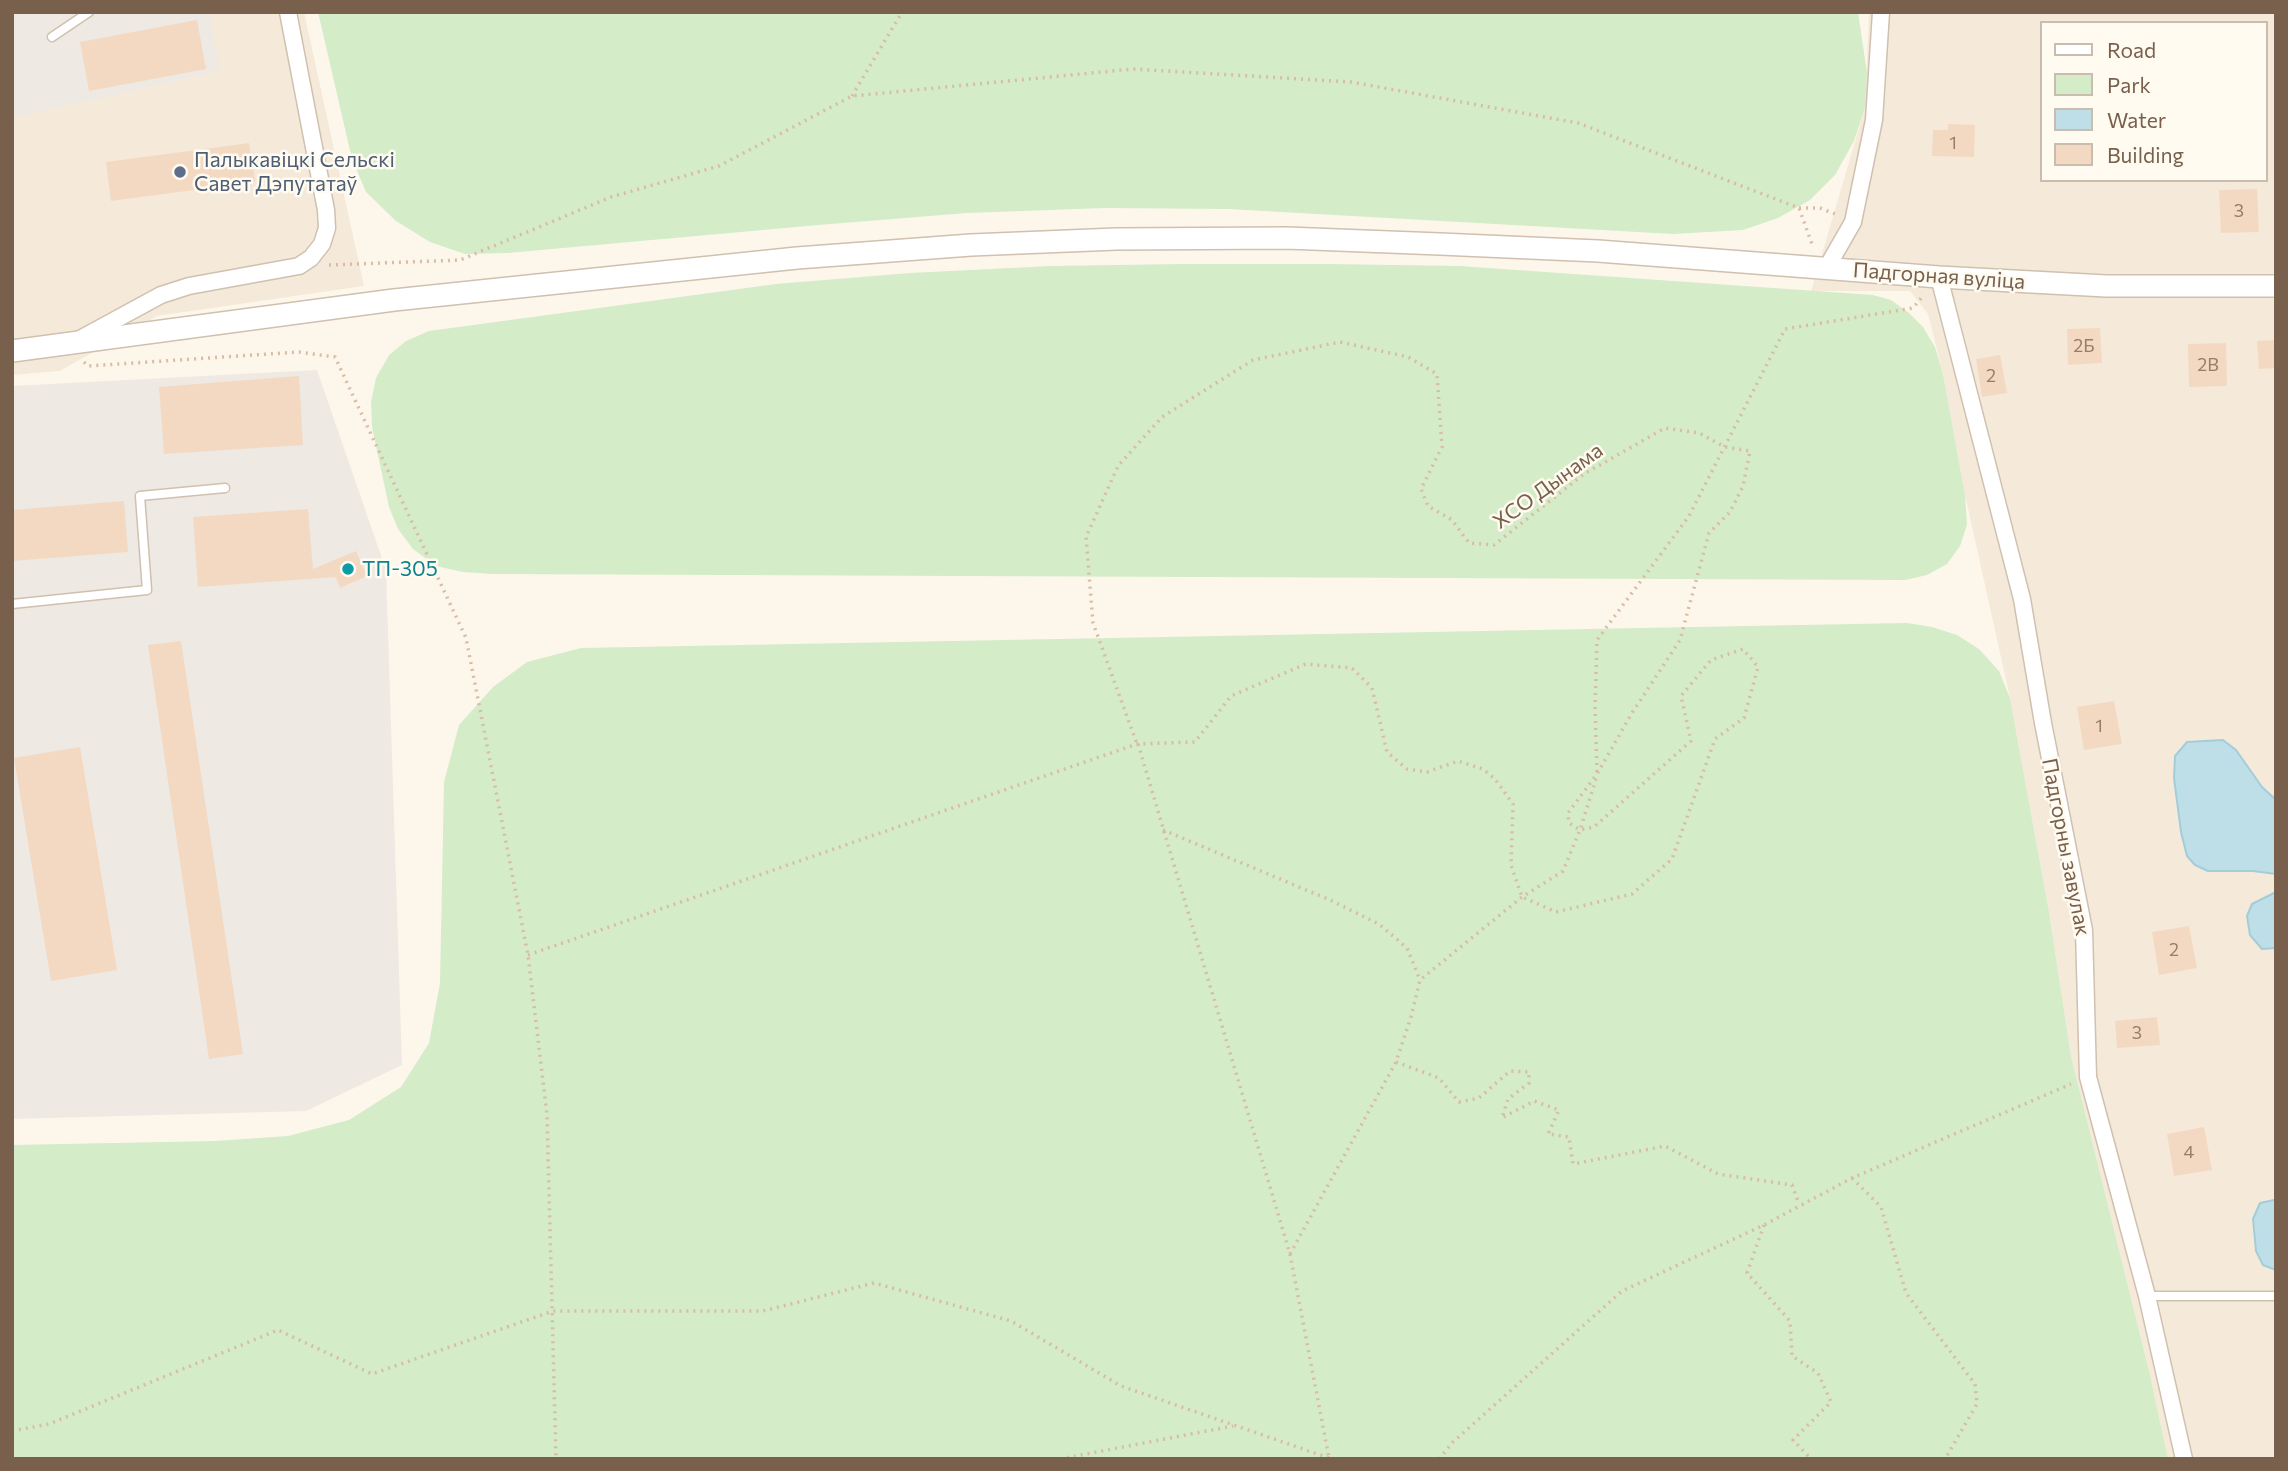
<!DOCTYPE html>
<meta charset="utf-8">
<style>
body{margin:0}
#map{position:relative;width:2288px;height:1471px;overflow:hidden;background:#fdf7eb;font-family:Commissioner,sans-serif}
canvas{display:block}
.frame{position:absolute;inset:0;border:14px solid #79604c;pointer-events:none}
.legend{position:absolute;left:2040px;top:21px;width:228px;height:161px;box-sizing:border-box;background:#fffbf1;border:2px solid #c9bdaf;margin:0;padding:9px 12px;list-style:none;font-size:21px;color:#79604c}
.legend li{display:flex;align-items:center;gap:14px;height:35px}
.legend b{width:35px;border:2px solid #c9bdaf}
</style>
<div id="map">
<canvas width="2288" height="1471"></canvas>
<div class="frame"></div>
<ul class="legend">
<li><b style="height:9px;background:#fff"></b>Road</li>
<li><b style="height:19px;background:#d4ecc8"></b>Park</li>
<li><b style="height:19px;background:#bedee8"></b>Water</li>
<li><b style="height:19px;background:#f3d9c2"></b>Building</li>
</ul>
</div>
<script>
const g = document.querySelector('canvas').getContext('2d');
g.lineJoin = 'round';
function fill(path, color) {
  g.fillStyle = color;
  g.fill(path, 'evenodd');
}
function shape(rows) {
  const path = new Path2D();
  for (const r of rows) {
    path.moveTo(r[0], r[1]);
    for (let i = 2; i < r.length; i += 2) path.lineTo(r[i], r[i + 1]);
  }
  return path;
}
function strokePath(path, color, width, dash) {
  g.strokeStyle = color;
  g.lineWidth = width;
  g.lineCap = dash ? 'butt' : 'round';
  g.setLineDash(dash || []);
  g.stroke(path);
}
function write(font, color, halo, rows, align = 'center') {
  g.font = font + ' Commissioner,sans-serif';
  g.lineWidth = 5;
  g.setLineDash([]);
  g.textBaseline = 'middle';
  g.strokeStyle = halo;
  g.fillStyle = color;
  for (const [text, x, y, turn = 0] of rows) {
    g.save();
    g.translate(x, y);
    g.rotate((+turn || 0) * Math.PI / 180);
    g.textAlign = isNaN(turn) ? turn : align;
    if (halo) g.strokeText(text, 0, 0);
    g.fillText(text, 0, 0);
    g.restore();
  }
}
const residential = shape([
 [12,12,304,12,364,286,157,316,60,371,12,375],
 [1869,12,2276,12,2276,1459,2168,1459,2150,1375,2071,1056,2049,912,2010,698,1965,495,1943,374,1928,314,1910,291,1811,291,1865,108],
 [2041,23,2265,23,2265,180,2041,180]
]);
const industrial = shape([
 [12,12,209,12,220,71,12,118],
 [317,370,386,570,402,1065,306,1111,12,1119,12,386]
]);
const green = shape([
 [318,12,1858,12,1867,73,1865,108,1854,141,1835,175,1810,200,1778,218,1743,230,1673,234,1228,209,1105,208,967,213,818,225,508,253,465,254,430,242,396,221,366,192,352,159],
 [1182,264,1328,264,1460,266,1873,295,1891,300,1909,313,1923,327,1935,347,1943,374,1965,495,1967,525,1960,546,1947,564,1927,575,1905,580,493,574,463,572,436,566,413,549,398,529,389,507,372,427,371,402,376,378,389,355,406,341,429,331,776,284,910,273,1050,266],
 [1907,623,1932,627,1957,635,1979,649,1999,671,2010,698,2049,912,2071,1056,2150,1375,2168,1459,12,1459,12,1145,215,1141,288,1136,349,1120,401,1087,429,1043,440,983,444,782,459,725,493,687,527,662,581,648]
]);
const water = shape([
 [2223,740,2236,750,2262,787,2276,800,2276,874,2253,871,2208,871,2195,865,2187,856,2181,832,2174,778,2175,756,2187,742,2223,740],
 [2276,892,2276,948,2262,949,2250,935,2247,916,2252,904,2276,892],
 [2274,1200,2276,1200,2276,1270,2263,1265,2256,1251,2253,1219,2260,1203,2274,1200]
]);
const building = shape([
 [197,20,206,69,89,91,80,42],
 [1948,124,1975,125,1974,157,1932,156,1933,130,1948,130],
 [249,143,255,182,111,201,106,162],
 [2257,189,2259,232,2221,233,2219,190],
 [2100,328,2102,363,2068,365,2067,329],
 [2276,340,2276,368,2259,369,2257,341],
 [2226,343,2227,386,2189,387,2188,344],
 [2000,355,2007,393,1982,397,1976,359],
 [299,376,303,445,164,454,159,387],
 [124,501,128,552,12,561,12,510],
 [308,509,313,569,356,551,367,576,340,588,336,577,198,587,193,517],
 [181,641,243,1054,209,1059,148,645],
 [2114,701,2122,744,2084,750,2077,707],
 [80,747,117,970,51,981,14,758],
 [2189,926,2197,968,2159,975,2152,932],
 [2157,1017,2160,1045,2117,1048,2115,1021],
 [2204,1127,2212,1170,2174,1176,2167,1134]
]);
const path = shape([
 [852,96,902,12],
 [1799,208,1820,208,1838,215],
 [329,265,460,260,611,197,719,166,852,96,1133,69,1351,82,1578,123,1799,208,1813,247],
 [84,362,88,366,299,352,335,357,466,638,528,955,547,1115,556,1459],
 [1138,744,1290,1254,1329,1458],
 [1597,772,1595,707,1597,640,1689,516,1785,329,1913,308,1924,295],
 [1163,830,1330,900,1379,924,1407,948,1420,980],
 [528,955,1137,744,1138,744,1195,742,1231,696,1306,664,1352,668,1372,688,1387,752,1407,769,1427,772,1458,761,1483,769,1495,779,1513,804,1511,865,1522,897,1556,912,1632,894,1672,859,1715,739,1744,718,1758,667,1743,649,1711,660,1681,696,1691,741,1594,827,1580,830,1569,823,1568,813,1597,774,1632,713,1680,640,1709,533,1730,512,1743,486,1750,451,1725,447,1699,433,1665,428,1584,474,1494,545,1469,543,1452,520,1428,506,1421,489,1442,447,1437,374,1408,357,1340,342,1253,360,1162,417,1118,466,1086,537,1093,623,1137,744],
 [1396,1062,1439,1078,1459,1102,1479,1098,1510,1071,1529,1072,1529,1083,1508,1099,1502,1118,1534,1101,1559,1110,1548,1134,1569,1137,1573,1164,1665,1146,1718,1174,1792,1185,1799,1204],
 [1852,1178,1881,1207,1906,1293,1975,1384,1977,1404,1945,1459],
 [1764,1225,1747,1273,1790,1321,1792,1356,1818,1373,1831,1402,1793,1440,1811,1459],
 [1290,1254,1396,1062,1411,1017,1420,980,1522,897,1563,871,1580,830,1596,779],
 [12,1431,49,1424,278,1330,372,1374,553,1311,763,1311,874,1283,1011,1321,1121,1386,1332,1459],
 [1060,1459,1233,1426],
 [1439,1459,1453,1442,1622,1291,1764,1225,1852,1178,2071,1084]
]);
const service = shape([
 [52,37,89,12],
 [12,604,147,590,140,496,225,488],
 [2147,1296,2276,1296]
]);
const minor = shape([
 [1826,269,1853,222,1874,120,1881,12],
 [1939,277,2022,599,2043,723,2084,930,2088,1077,2147,1296,2184,1459],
 [80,339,161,295,189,286,299,266,311,258,322,244,327,228,326,210,288,12]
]);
const tertiary = shape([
 [12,351,394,300,797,258,971,245,1116,239,1287,238,1440,244,1598,251,1939,277,2106,286,2276,286]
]);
const markers = [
 [180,172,7,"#5c6f8a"],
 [348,569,7,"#0f9aa8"]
];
const numberNames = [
 ["1",1953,143],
 ["3",2239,211],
 ["2Б",2084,346],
 ["2В",2208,365],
 ["2",1991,376],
 ["1",2099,726],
 ["2",2174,950],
 ["3",2137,1033],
 ["4",2189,1152]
];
const serviceNames = [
 ["Палыкавіцкі Сельскі",194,160],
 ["Савет Дэпутатаў",194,184]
];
const streetNames = [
 ["Падгорная вуліца",1939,276,4],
 ["XCO Дынама",1548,486,-36],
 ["Падгорны завулак",2066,847,79]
];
const cultureNames = [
 ["ТП-305",362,569]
];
fill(residential, '#f5ead9');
fill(industrial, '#eee9e3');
fill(green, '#d4ecc8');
fill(water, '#bedee8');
strokePath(water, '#a4cdda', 2);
fill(building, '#f3d9c2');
strokePath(service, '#d0c0af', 11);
strokePath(minor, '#d0c0af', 19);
strokePath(tertiary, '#d0c0af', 24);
strokePath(path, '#d9bca4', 3.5, [2, 5]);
strokePath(service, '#fff', 8);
strokePath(minor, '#fff', 16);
strokePath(tertiary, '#fff', 21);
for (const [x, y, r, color] of markers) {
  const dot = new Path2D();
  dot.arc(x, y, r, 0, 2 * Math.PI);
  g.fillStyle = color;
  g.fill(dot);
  strokePath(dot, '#fffbf1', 2.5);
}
write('18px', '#987e6a', null, numberNames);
write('21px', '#4e5e75', '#fffbf1', serviceNames, 'left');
write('21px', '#79604c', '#fffbf1', streetNames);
write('21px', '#0d838f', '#fffbf1', cultureNames, 'left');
</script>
